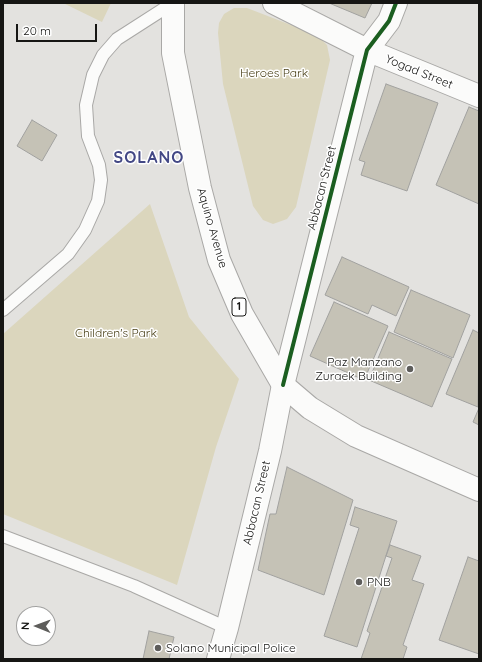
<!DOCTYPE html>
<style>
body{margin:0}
#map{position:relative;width:482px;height:662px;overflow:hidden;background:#e3e2df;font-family:Quicksand,sans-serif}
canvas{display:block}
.frame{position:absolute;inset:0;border:4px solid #161614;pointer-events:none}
.north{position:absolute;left:16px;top:606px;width:40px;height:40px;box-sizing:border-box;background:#fff;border:1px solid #a2a2a1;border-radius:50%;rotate:271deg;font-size:11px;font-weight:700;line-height:16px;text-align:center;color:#161614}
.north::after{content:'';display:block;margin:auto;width:14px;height:18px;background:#5e5d5b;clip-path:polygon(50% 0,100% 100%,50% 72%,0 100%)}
.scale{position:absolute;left:16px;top:24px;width:81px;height:18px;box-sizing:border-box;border:2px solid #161614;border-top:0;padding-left:5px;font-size:12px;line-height:14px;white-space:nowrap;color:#161614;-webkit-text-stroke:3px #fff;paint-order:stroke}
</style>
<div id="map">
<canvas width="482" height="662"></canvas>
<div class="frame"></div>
<div class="north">N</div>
<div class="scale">20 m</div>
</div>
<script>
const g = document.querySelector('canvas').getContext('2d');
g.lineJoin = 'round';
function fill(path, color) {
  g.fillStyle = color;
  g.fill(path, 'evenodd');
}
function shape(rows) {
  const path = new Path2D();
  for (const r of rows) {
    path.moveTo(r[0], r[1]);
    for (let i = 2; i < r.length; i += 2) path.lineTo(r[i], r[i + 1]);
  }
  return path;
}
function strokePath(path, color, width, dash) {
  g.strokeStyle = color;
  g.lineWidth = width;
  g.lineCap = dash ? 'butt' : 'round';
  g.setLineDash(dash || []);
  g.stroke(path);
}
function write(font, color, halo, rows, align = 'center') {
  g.font = font + ' Quicksand,sans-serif';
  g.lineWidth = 3;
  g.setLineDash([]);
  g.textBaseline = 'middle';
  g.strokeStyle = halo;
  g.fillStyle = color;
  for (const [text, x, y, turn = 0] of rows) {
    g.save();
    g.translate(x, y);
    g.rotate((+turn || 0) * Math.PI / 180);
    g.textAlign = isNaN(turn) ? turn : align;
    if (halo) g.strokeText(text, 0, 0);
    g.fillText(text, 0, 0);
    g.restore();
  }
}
const green = shape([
 [63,3,111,3,102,22],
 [234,8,247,8,317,35,327,45,330,60,296,207,287,219,273,224,263,220,253,206,223,84,218,33,219,23,224,14],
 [150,204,189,317,239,379,216,447,177,585,3,514,3,334]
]);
const building = shape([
 [329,3,372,3,365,18,329,3],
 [386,84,438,103,407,191,361,175,365,162,359,160,386,84],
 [469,107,479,111,479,204,436,185,469,107],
 [32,120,57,135,42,161,17,146,32,120],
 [342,257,409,287,396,316,372,305,368,314,325,295,342,257],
 [411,290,470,315,453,358,394,332,411,290],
 [334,302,388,326,364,380,310,356,334,302],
 [473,330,479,333,478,407,446,394,473,330],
 [389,332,452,359,432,407,369,380,389,332],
 [479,408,479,425,473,422,479,408],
 [287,467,353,500,324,595,258,570,270,514,276,514,287,467],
 [355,507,397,521,357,647,324,636,359,528,350,525,355,507],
 [390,545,421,556,412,580,424,584,403,645,407,647,403,659,361,659,370,633,367,631,392,558,386,556,390,545],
 [468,557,479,561,479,654,439,640,468,557],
 [149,631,174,637,169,659,143,659,149,631]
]);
const service = shape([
 [3,310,68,254,85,230,98,201,101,180,99,165,88,136,86,105,93,75,103,55,117,39,173,3],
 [3,536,134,586,227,628]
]);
const minor = shape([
 [274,3,367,50,479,96],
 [283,385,367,50,389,21,396,3]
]);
const secondary = shape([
 [218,659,227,628,270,451,283,385]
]);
const primary = shape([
 [173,3,173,53,200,188,219,260,242,314,283,385,310,408,356,436,479,490]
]);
const cycleway = shape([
 [283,385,367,50,389,21,396,3]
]);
const markers = [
 [410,369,4,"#5e5d5b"],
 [359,582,4,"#5e5d5b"],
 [158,648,4,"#5e5d5b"]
];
const shields = [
 [239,307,14]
];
const shieldNames = [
 ["1",239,307]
];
const streetNames = [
 ["Yogad Street",419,72,22],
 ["Abbacan Street",322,188,-76],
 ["Aquino Avenue",212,228,74],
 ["Abbacan Street",257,503,-77]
];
const parkNames = [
 ["Heroes Park",274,73],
 ["Children's Park",116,333]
];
const poiNames = [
 ["Paz Manzano",402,362,"right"],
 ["Zuraek Building",402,376,"right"],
 ["PNB",367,582],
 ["Solano Municipal Police",166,648]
];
const districtNames = [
 ["SOLANO",149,158]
];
fill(green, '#dbd6bd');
fill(building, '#c5c2b6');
strokePath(building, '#a1a19f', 1);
strokePath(service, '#a9a8a6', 14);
strokePath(minor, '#a9a8a6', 24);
strokePath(secondary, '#a9a8a6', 24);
strokePath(primary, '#a9a8a6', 24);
strokePath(service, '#fbfbfa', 12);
strokePath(minor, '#fbfbfa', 22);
strokePath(secondary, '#fbfbfa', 22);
strokePath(primary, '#fbfbfa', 22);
strokePath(cycleway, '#1b5e20', 4);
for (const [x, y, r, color] of markers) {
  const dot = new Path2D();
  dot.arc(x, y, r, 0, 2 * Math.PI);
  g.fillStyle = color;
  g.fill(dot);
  strokePath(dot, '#fff', 1.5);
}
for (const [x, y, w] of shields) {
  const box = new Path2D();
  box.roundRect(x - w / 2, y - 9, w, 18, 3);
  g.fillStyle = '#fff';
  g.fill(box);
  strokePath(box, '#161614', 1);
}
write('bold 11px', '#161614', null, shieldNames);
write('12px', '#161614', '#fff', streetNames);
write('12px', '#483f16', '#fff', parkNames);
write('12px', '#161614', '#fff', poiNames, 'left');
g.letterSpacing = '1px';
write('bold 16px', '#434885', '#fff', districtNames);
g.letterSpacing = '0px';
</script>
